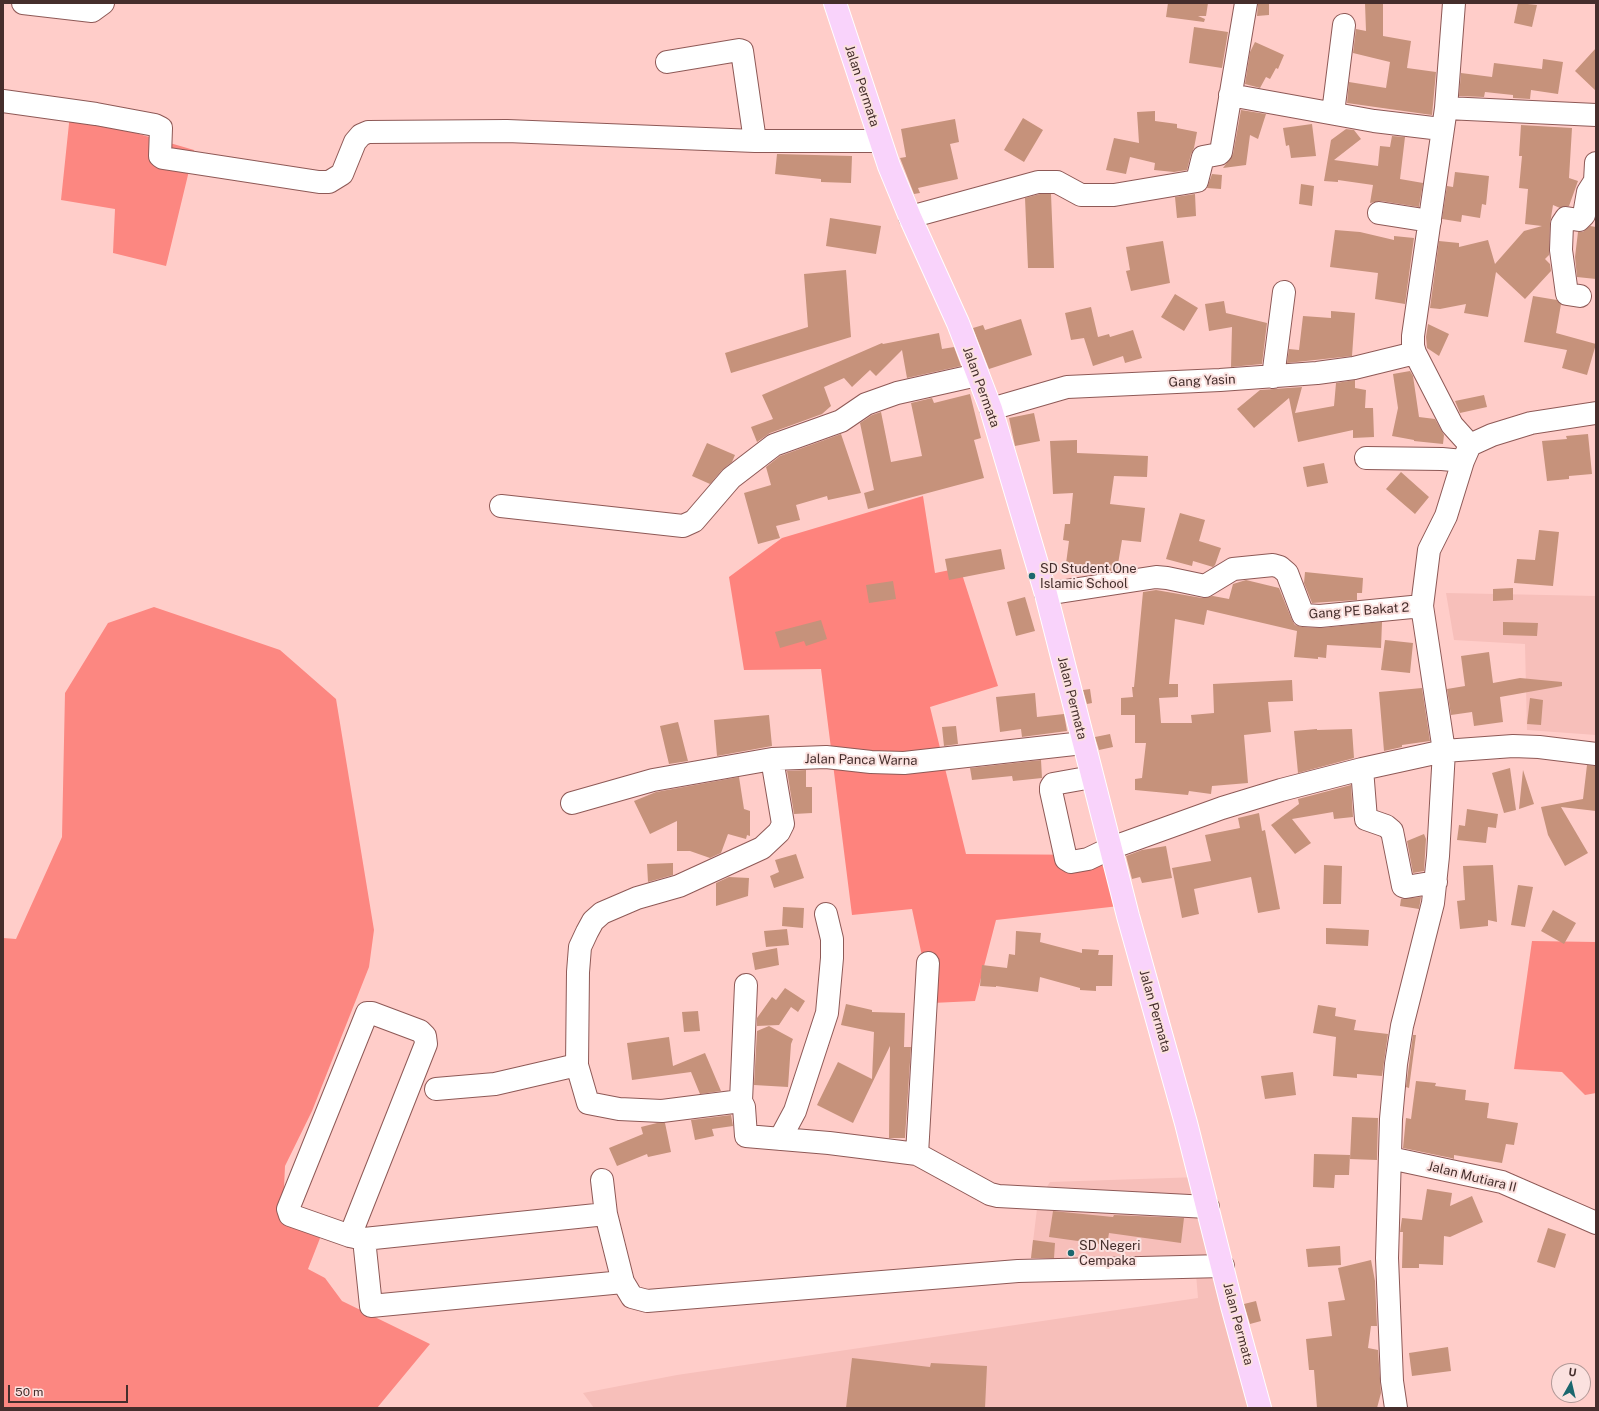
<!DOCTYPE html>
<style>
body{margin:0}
#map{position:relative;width:1599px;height:1411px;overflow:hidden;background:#ffcdc9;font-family:"Public Sans",sans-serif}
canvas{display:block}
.frame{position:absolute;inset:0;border:4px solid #452e2c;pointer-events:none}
.north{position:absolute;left:1551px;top:1363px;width:40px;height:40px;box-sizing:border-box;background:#fbe1df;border:1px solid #b29997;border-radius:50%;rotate:8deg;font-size:11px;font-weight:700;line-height:16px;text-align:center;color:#452e2c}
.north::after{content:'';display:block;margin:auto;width:14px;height:18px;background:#1b676e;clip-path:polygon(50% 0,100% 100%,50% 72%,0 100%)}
.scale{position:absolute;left:8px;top:1385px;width:120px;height:18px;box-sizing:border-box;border:2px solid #452e2c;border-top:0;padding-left:5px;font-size:12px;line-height:14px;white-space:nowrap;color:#452e2c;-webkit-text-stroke:3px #fbe1df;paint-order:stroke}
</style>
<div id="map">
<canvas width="1599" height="1411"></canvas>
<div class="frame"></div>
<div class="north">U</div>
<div class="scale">50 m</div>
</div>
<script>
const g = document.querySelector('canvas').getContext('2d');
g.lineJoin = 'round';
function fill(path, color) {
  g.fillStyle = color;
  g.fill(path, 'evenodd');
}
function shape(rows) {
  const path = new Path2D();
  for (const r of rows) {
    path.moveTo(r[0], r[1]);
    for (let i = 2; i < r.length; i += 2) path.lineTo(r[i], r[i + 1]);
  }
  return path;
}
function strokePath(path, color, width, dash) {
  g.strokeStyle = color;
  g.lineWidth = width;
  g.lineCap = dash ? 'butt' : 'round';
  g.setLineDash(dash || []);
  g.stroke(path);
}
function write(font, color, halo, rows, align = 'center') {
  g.font = font + ' "Public Sans",sans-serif';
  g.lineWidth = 4;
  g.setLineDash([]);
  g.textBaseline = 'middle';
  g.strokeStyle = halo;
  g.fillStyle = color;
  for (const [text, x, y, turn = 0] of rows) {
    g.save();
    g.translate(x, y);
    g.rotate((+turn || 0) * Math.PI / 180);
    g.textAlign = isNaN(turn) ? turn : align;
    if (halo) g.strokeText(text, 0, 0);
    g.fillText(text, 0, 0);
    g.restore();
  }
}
const built = shape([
 [1446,593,1596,596,1596,735,1527,730,1525,644,1454,640],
 [1199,1177,1263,1408,594,1408,583,1393,677,1375,1198,1298,1195,1262,1030,1266,1038,1201,1050,1182]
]);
const green = shape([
 [70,114,194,150,166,266,113,253,115,209,61,200],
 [154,607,280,650,336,699,374,930,369,967,312,1111,285,1166,283,1210,324,1228,308,1269,325,1278,342,1301,430,1344,377,1408,3,1408,3,938,16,939,62,837,65,693,108,623],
 [1532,941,1596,942,1596,1093,1585,1095,1562,1072,1514,1069]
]);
const forest = shape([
 [923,496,935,573,960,568,998,686,930,707,966,854,1105,855,1119,906,996,920,975,1001,932,1003,912,909,852,915,821,669,744,670,729,577,782,538]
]);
const building = shape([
 [1168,3,1208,3,1206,16,1198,16,1205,19,1204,22,1166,17],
 [1258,3,1269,3,1269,15,1257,16],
 [1365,3,1383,3,1383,36,1411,41,1407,68,1436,72,1432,115,1347,103,1349,82,1386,88,1390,62,1353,53,1356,29,1366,31],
 [1518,3,1537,5,1532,27,1514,23],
 [1194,27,1228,32,1222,68,1189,63],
 [1255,42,1284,55,1278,69,1276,68,1270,79,1266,77,1260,88,1245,84,1250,52],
 [1596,48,1596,91,1575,71],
 [1543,59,1563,62,1558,94,1531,90,1530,99,1513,98,1513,95,1485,92,1484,97,1459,96,1461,73,1492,77,1494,63,1542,69],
 [1241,110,1266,114,1258,139,1250,135,1246,165,1223,168,1233,154],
 [1155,111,1155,121,1177,124,1177,128,1197,132,1194,148,1191,154,1187,170,1174,172,1154,170,1155,163,1130,157,1126,174,1106,170,1114,138,1139,143,1137,112],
 [1023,118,1043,130,1024,162,1004,150],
 [955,119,959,142,950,144,958,179,918,188,920,193,914,194,900,158,906,157,901,129],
 [1312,124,1316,156,1291,158,1289,145,1286,146,1283,128],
 [1521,125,1572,128,1569,178,1578,181,1569,206,1560,208,1553,205,1550,224,1549,255,1545,259,1550,264,1551,271,1525,299,1496,272,1488,317,1464,313,1466,304,1440,309,1430,308,1439,241,1459,243,1459,247,1488,240,1495,264,1524,231,1542,226,1525,224,1528,189,1519,188,1522,156,1519,156],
 [1346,129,1354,130,1361,139,1334,160,1378,166,1380,146,1390,147,1392,136,1405,137,1400,179,1423,183,1419,207,1381,201,1370,203,1373,185,1338,180,1338,182,1324,181,1331,140],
 [777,154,852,156,851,183,821,182,821,179,775,174],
 [1455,172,1489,176,1486,205,1482,204,1480,218,1462,215,1461,222,1442,219,1447,186,1453,187],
 [1212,174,1222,175,1221,189,1207,188],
 [1301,184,1314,186,1312,206,1299,204],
 [1040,194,1051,194,1054,268,1028,268,1025,198],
 [1195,194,1196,216,1177,218,1175,197],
 [830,218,881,226,876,254,826,246],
 [1590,226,1596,227,1596,279,1577,277,1575,257,1578,232,1583,232],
 [1335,230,1360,232,1394,240,1394,236,1414,238,1405,304,1375,299,1378,273,1330,267],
 [1163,241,1170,283,1131,291,1126,271,1130,270,1126,247],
 [846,270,851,337,731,373,725,353,808,327,804,274],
 [1175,294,1198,308,1184,331,1161,317],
 [1533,296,1557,300,1561,304,1556,333,1596,344,1587,375,1562,368,1567,350,1524,342],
 [1224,301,1226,313,1267,323,1262,364,1231,367,1232,327,1209,331,1205,304],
 [1091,307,1098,337,1109,334,1110,337,1133,330,1142,358,1125,363,1123,356,1093,366,1084,338,1071,340,1065,313],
 [1331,311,1355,313,1352,356,1287,363,1289,349,1299,350,1303,316,1331,318],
 [1021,319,1032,355,989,369,973,328,983,325,985,330],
 [1428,324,1449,334,1439,356,1427,348,1426,337],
 [939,333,942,349,954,347,961,366,907,378,902,350,876,376,870,370,852,387,844,378,824,387,831,406,822,414,770,433,757,442,751,427,773,419,762,395,882,343,883,344],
 [1410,371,1413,376,1419,417,1435,419,1444,435,1443,444,1414,441,1414,440,1392,436,1398,408,1393,374],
 [1355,380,1355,388,1366,390,1365,408,1373,408,1374,437,1353,438,1353,430,1298,442,1289,398,1254,428,1237,409,1260,390,1302,387,1295,413,1334,406,1336,383],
 [970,394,981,438,974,440,984,478,868,509,864,493,874,490,860,423,872,415,881,412,891,462,922,456,911,403,932,398,934,403],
 [1484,395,1487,407,1460,413,1455,401],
 [1034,413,1040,441,1015,446,1009,418],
 [841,434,861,493,828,500,827,496,796,505,800,520,776,526,780,538,758,544,744,493,771,485,766,467,780,456],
 [1588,434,1592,474,1569,476,1569,479,1547,481,1542,441,1567,439,1566,436],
 [1077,440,1077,453,1148,456,1147,477,1114,476,1110,504,1145,508,1141,542,1122,540,1117,570,1092,574,1065,571,1069,541,1063,540,1065,524,1070,524,1073,493,1053,494,1050,441],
 [707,443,735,455,732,462,722,470,710,484,692,476],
 [1324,463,1328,483,1307,487,1303,467],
 [1401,472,1429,497,1415,514,1386,489],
 [1180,513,1205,520,1199,541,1221,548,1215,565,1213,567,1193,561,1192,566,1166,559],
 [1539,530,1559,532,1553,586,1514,583,1517,559,1535,560],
 [1001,549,1005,569,949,580,945,559],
 [1305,572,1363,578,1362,593,1357,593,1357,600,1312,603,1304,583],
 [1246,580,1279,588,1292,620,1295,625,1302,627,1321,628,1382,622,1381,648,1327,645,1326,658,1318,657,1318,659,1294,657,1297,631,1207,610,1204,625,1175,619,1169,684,1178,684,1178,697,1159,698,1161,723,1192,723,1191,715,1214,713,1213,684,1292,680,1293,701,1268,702,1271,732,1244,735,1248,783,1212,786,1211,794,1189,791,1188,795,1135,790,1135,779,1142,778,1146,743,1135,743,1135,715,1121,715,1121,698,1133,697,1132,687,1134,687,1143,592,1156,590,1202,598,1213,596,1229,599,1233,584],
 [893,581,896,599,869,603,866,585],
 [1513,588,1513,600,1493,601,1493,589],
 [1025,597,1035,631,1016,636,1007,602],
 [821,620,827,639,806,646,804,641,780,648,775,632],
 [1503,622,1538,623,1537,636,1503,635],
 [1385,640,1413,643,1410,673,1381,670],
 [1489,652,1493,683,1520,678,1562,682,1562,686,1500,697,1503,722,1474,726,1472,712,1451,715,1447,689,1465,686,1461,656],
 [1422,688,1430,741,1402,745,1402,747,1384,751,1379,692],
 [1090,689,1092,703,1087,704,1083,690],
 [1035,693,1037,717,1064,714,1067,731,1022,737,1021,729,1000,732,996,697],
 [1530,698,1543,700,1541,725,1527,724],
 [769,715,772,746,717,756,714,720],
 [678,722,688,761,669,764,660,726],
 [956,726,958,744,944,746,942,727],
 [1317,729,1317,730,1352,729,1354,758,1298,773,1294,731],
 [1110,734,1113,747,1099,750,1095,737],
 [1041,760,1042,778,1013,781,1012,776,972,780,970,768],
 [1587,765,1596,766,1596,811,1561,807,1588,853,1565,866,1548,835,1541,807,1583,799],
 [1510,768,1516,810,1504,813,1492,773],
 [806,770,806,787,812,787,812,813,794,814,787,771],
 [1523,770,1534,804,1519,809],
 [739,777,744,809,750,811,750,836,747,835,746,839,728,834,721,853,710,858,690,851,677,851,677,821,650,834,634,801,656,792],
 [1351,785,1353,817,1334,819,1333,812,1292,819,1311,843,1295,854,1271,825,1299,804,1298,799],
 [1467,809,1498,814,1496,828,1488,827,1486,843,1457,840,1459,825,1465,826],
 [1259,813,1262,831,1265,830,1280,909,1258,913,1251,877,1194,889,1199,914,1182,918,1172,868,1211,861,1205,835,1240,828,1238,818],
 [1424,834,1426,839,1424,871,1413,873,1407,841],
 [1166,846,1172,878,1142,883,1140,877,1132,879,1126,856,1142,850],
 [796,854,804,878,774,888,770,876,779,872,775,860],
 [673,863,673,875,648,882,647,864],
 [1324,865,1342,866,1341,904,1323,904],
 [1493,865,1497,922,1488,920,1488,926,1460,929,1457,901,1465,900,1463,866],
 [729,877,749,878,748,896,716,906,716,883],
 [1518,885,1533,887,1525,927,1511,925],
 [1421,897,1419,909,1400,906,1401,899],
 [783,907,804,908,803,928,782,926],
 [1553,910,1576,923,1564,944,1541,931],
 [1326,928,1369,930,1368,946,1326,944],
 [787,929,789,945,766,947,764,931],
 [1016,931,1041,933,1040,942,1082,953,1082,949,1099,950,1098,955,1113,955,1112,986,1096,986,1096,991,1080,990,1080,988,1040,977,1038,992,996,986,996,987,980,986,982,965,1007,968,1009,954,1015,955],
 [777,948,779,965,755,970,752,953],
 [785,988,805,1001,798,1012,791,1007,779,1025,757,1026,757,1018,772,997,776,1000],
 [846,1004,872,1010,872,1012,905,1013,904,1047,911,1047,905,1138,889,1138,890,1046,853,1123,817,1105,838,1062,872,1079,874,1032,841,1025],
 [1318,1005,1336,1008,1335,1016,1356,1020,1354,1030,1388,1034,1382,1076,1357,1074,1357,1078,1333,1076,1336,1037,1313,1033],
 [698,1011,700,1031,684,1032,682,1012],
 [769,1026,793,1039,791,1044,788,1087,754,1085,757,1031],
 [1413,1035,1416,1035,1409,1088,1406,1087],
 [669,1037,673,1066,705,1053,721,1091,700,1094,691,1072,632,1080,627,1043],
 [1293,1072,1296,1095,1265,1099,1261,1076],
 [1416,1081,1436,1083,1435,1086,1466,1090,1465,1100,1489,1103,1487,1118,1518,1123,1514,1145,1506,1144,1502,1163,1454,1155,1454,1159,1451,1158,1403,1148,1406,1118,1411,1119],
 [731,1115,733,1126,712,1129,714,1136,695,1140,691,1120],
 [1352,1117,1378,1118,1377,1160,1350,1159],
 [657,1123,665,1123,671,1152,648,1157,647,1154,617,1166,609,1148,643,1134,641,1127],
 [1314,1154,1350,1155,1349,1175,1335,1175,1334,1188,1313,1187],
 [1427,1189,1452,1193,1450,1206,1472,1196,1483,1222,1450,1237,1444,1236,1443,1265,1419,1264,1419,1268,1402,1268,1403,1232,1400,1232,1402,1218,1422,1220],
 [1053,1211,1113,1217,1114,1215,1184,1218,1181,1243,1109,1233,1107,1245,1049,1237],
 [1548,1228,1566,1234,1555,1268,1537,1262],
 [1033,1240,1055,1243,1054,1258,1031,1258],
 [1340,1246,1341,1265,1308,1267,1306,1249],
 [1371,1260,1375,1281,1377,1326,1371,1326,1368,1348,1378,1350,1381,1393,1377,1408,1317,1408,1314,1370,1309,1370,1306,1339,1332,1336,1328,1302,1345,1300,1338,1268],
 [1256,1301,1261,1321,1250,1324,1244,1304],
 [1448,1347,1451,1371,1412,1376,1409,1353],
 [852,1358,930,1367,931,1363,987,1366,985,1408,846,1408]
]);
const minor = shape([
 [23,3,92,11,103,3],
 [1454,3,1446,108,1413,336,1413,346,1415,353,1452,425,1470,445],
 [667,62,739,50,742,51,755,141],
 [1230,95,1374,121,1441,129],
 [3,101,96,114,155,125,161,128,160,156,163,158,319,182,329,182,342,174,355,142,361,135,368,132,507,131,755,141,880,141],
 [1446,108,1596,115],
 [1333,113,1344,25],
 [1379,213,1430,221],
 [910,217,1038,182,1057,182,1081,195,1114,195,1197,181,1203,157,1219,154,1221,152,1246,3],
 [1580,296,1567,294,1561,250,1562,224,1566,218,1579,220,1584,215,1588,192,1595,181,1596,163],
 [1273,377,1284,292],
 [991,409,1067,387,1220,380,1317,373,1354,368,1415,353],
 [1366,458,1442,459,1463,461],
 [501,506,683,526,694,521,731,478,774,445,841,421,866,404,897,393,977,375],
 [1046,594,1156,577,1167,578,1205,586,1233,569,1273,565,1280,567,1287,573,1303,615,1320,616,1422,606],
 [772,759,783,824,779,832,762,848,679,886,637,898,602,913,593,921,587,932,580,947,578,972,577,1065,588,1103,619,1109,662,1111,741,1101,744,1107,746,1136,829,1143,917,1154,990,1194,998,1196,1208,1207],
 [1362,769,1366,819,1386,826,1392,831,1403,886,1406,887,1436,882],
 [1092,777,1053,784,1051,787,1051,791,1066,859,1071,862,1088,859,1111,848,1222,808,1281,790,1362,769,1444,751,1513,746,1539,747,1596,754],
 [572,803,653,780,772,759,826,757,871,762,904,763,1083,743],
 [436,1089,495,1084,577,1065],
 [741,1101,746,985],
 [780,1139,795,1111,827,1013,832,958,832,939,826,914],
 [917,1154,928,963],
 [1390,1158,1502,1182,1596,1223],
 [602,1180,606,1214],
 [350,1236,426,1044,425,1036,420,1031,372,1013,367,1013,288,1209,290,1215,350,1236,364,1239,371,1306,623,1282],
 [364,1239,606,1214,623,1282,632,1297,647,1301,1018,1271,1223,1266],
 [1396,1408,1392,1381,1387,1258,1391,1119,1396,1064,1402,1026,1433,903,1438,856,1444,751,1422,606,1429,550,1446,516,1463,461,1470,445,1492,435,1531,423,1596,413]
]);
const major = shape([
 [835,3,889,166,910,217,958,323,991,409,1046,594,1128,916,1186,1123,1232,1306,1260,1408]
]);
const markers = [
 [1032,576,4,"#1b676e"],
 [1071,1253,4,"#1b676e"]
];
const streetNames = [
 ["Jalan Permata",862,86,72],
 ["Gang Yasin",1202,381,-3],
 ["Jalan Permata",981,387,70],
 ["Gang PE Bakat 2",1359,611,-4],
 ["Jalan Permata",1072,698,76],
 ["Jalan Panca Warna",861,760,1],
 ["Jalan Permata",1155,1011,74],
 ["Jalan Mutiara II",1472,1177,14],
 ["Jalan Permata",1238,1324,75]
];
const poiNames = [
 ["SD Student One",1040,569],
 ["Islamic School",1040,584],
 ["SD Negeri",1079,1246],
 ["Cempaka",1079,1261]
];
fill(built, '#f7bfba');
fill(green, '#fc8781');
fill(forest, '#fe837d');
fill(building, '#c6927b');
strokePath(minor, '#8e5956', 24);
strokePath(major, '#fff', 24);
strokePath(minor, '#fff', 22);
strokePath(major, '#f9d3fb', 22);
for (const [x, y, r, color] of markers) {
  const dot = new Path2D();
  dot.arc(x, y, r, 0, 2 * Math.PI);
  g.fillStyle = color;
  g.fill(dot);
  strokePath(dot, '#fbe1df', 1.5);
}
write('13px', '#452e2c', '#fbe1df', streetNames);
write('13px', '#452e2c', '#fbe1df', poiNames, 'left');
</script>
